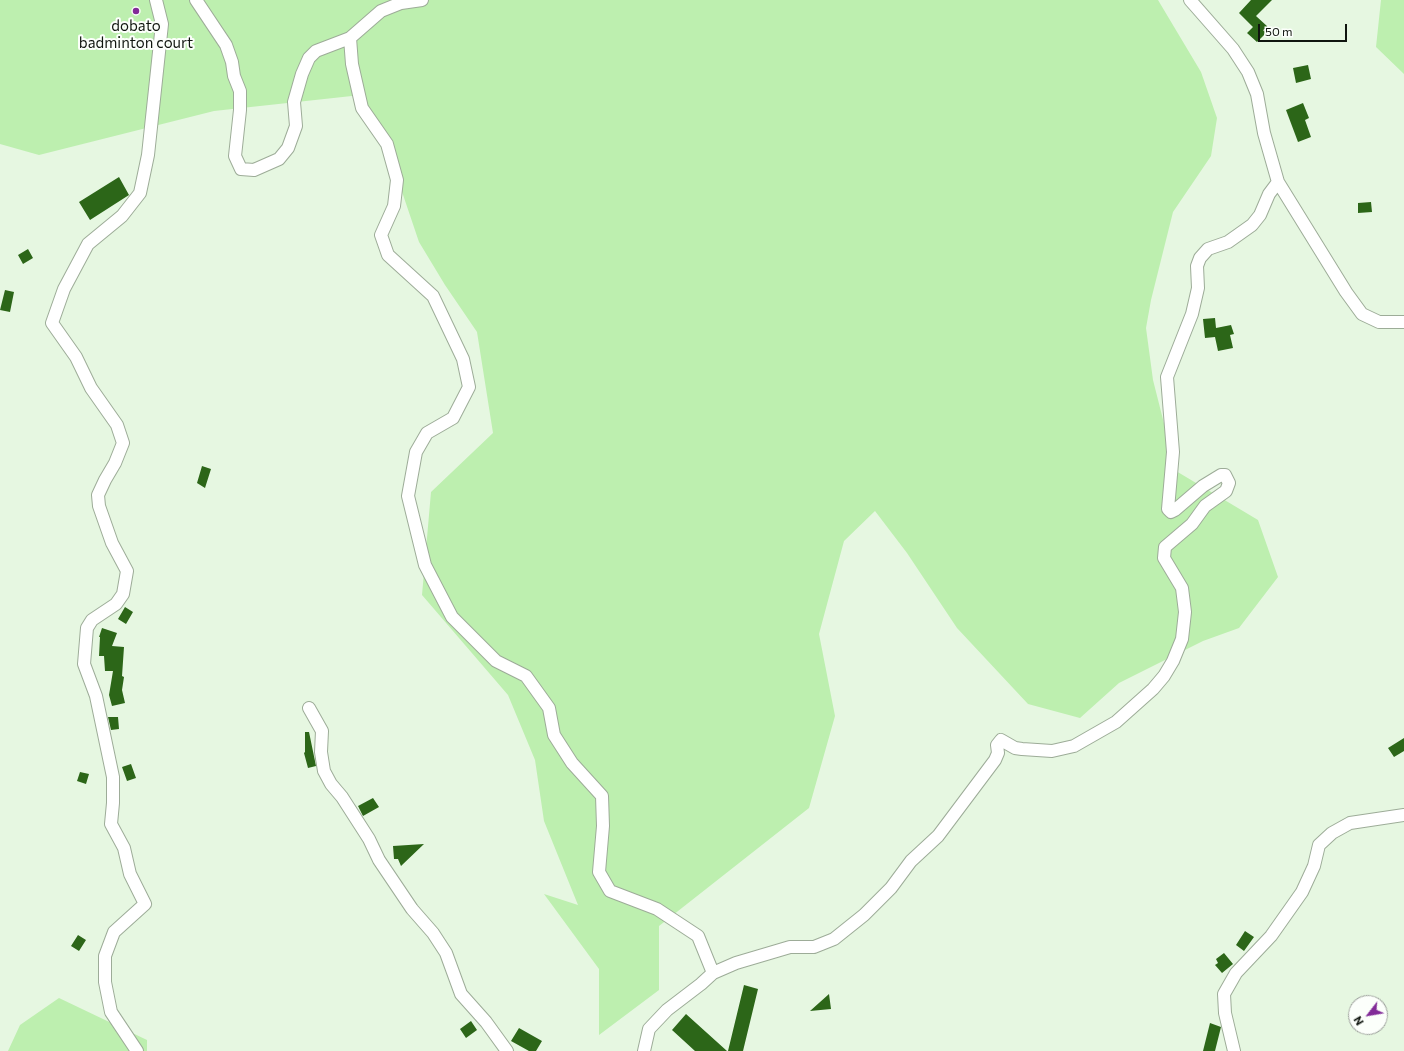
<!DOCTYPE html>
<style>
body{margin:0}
#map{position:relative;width:1404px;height:1051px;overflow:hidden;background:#e6f7e1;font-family:Commissioner,sans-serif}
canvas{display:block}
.north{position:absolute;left:1348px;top:995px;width:40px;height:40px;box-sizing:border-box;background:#fcfffb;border:1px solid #9da19c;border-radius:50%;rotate:239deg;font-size:11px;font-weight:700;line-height:16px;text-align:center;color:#0f150e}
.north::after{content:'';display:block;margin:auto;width:14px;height:18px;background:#822b98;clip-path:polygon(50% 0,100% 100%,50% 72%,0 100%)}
.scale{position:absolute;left:1258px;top:24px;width:89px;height:18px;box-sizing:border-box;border:2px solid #0f150e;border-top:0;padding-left:5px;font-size:12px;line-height:14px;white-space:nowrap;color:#0f150e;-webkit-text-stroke:3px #fcfffb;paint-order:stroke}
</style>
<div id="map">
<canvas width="1404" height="1051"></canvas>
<div class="north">N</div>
<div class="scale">50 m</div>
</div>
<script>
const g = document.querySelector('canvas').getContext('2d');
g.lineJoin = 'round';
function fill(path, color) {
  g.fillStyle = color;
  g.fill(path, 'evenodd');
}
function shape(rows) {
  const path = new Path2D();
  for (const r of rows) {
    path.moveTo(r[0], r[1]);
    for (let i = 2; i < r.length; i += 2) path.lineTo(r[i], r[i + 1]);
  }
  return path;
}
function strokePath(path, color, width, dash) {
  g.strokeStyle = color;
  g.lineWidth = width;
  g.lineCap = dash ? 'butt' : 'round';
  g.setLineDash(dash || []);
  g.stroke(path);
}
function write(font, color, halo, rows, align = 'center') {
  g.font = font + ' Commissioner,sans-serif';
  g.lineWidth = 4;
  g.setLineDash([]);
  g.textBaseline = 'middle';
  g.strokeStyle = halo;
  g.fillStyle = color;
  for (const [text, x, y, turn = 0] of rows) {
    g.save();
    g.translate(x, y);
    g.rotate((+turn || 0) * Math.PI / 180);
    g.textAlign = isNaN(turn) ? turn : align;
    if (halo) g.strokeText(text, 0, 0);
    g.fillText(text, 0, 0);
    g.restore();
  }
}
const green = shape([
 [0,0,1158,0,1201,72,1217,118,1211,156,1173,212,1151,300,1146,328,1153,380,1176,471,1258,520,1278,577,1239,628,1203,641,1119,683,1080,718,1028,704,957,628,907,553,875,511,844,541,819,634,835,716,809,808,659,926,659,990,599,1035,599,969,544,894,578,905,544,821,535,760,508,695,422,595,431,492,493,433,477,332,445,285,419,242,397,177,361,95,214,111,39,155,0,144],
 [1381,0,1404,0,1404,74,1376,47],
 [59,998,147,1040,147,1051,8,1051,20,1025]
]);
const building = shape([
 [1251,0,1272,0,1256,16,1268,27,1264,31,1266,33,1257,42,1247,33,1253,27,1239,13],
 [1308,65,1311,79,1296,83,1293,68],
 [1303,103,1309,118,1305,120,1311,137,1298,142,1286,110],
 [119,177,129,195,90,220,79,202],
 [1371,202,1372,212,1358,213,1358,203],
 [28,249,33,258,23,264,18,255],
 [5,290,14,292,10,312,0,310],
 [1215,318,1216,328,1231,325,1234,334,1230,335,1233,348,1218,351,1215,337,1205,338,1203,319],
 [202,466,211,469,205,488,197,483],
 [125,607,133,612,126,624,118,619],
 [102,628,117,633,112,646,124,647,122,676,124,677,122,690,125,703,112,706,109,695,113,671,105,671,104,656,99,656,100,637,99,637],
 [108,717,118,717,119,729,111,730],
 [305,732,309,732,316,766,308,768,304,753,305,752],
 [1404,738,1404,751,1394,757,1388,748],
 [131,764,136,778,127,781,122,767],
 [80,772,89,774,86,784,77,781],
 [373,798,379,807,363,816,358,806],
 [424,844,401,866,398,859,394,859,393,846],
 [1245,931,1254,937,1244,951,1236,945],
 [78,935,86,940,79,951,71,946],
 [1224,953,1233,964,1222,973,1215,965,1218,963,1216,959],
 [744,985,758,989,743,1051,728,1051],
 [829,994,831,1009,810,1011],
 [686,1014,727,1051,695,1051,672,1030],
 [471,1021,477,1030,466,1038,460,1029],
 [1210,1023,1221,1027,1215,1051,1203,1051],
 [519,1028,542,1041,536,1051,529,1051,511,1041]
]);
const minor = shape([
 [196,0,226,45,232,62,234,76,240,91,240,110,235,156,241,169,254,170,279,159,288,148,296,126,294,102,302,74,309,58,316,51,350,38,381,11,401,3,422,0],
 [1190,0,1233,49,1248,72,1257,94,1264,133,1278,182,1346,292,1362,314,1379,322,1404,322],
 [350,38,352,64,362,108,387,144,397,180,394,206,381,235,388,255,433,296,463,359,469,387,453,418,427,433,416,452,408,496,425,565,452,617,496,661,526,676,549,708,554,735,572,763,602,796,603,826,599,872,610,891,657,909,698,936,713,973],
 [309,708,322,731,321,752,324,771,331,784,342,797,369,839,379,860,412,909,433,933,446,953,461,994,486,1022,507,1051],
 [137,1051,111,1012,105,982,105,956,114,932,145,904,130,874,124,848,111,824,113,803,113,777,96,696,84,664,87,628,92,620,116,604,123,594,127,571,112,543,99,506,98,495,105,480,115,463,123,443,117,425,91,388,76,357,52,323,64,289,88,244,122,216,140,193,148,155,162,24,156,0],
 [644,1051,649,1029,667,1010,701,984,713,973,736,963,790,947,814,947,834,939,864,915,891,888,911,861,938,836,995,760,998,753,997,745,1001,740,1015,748,1022,749,1052,751,1074,746,1116,722,1153,689,1164,676,1173,661,1182,639,1185,612,1182,588,1164,558,1165,547,1192,524,1205,506,1226,491,1229,483,1225,475,1221,475,1203,486,1175,510,1171,512,1168,509,1173,452,1167,377,1192,314,1198,288,1197,266,1200,258,1208,249,1228,242,1252,225,1260,215,1269,194,1278,182],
 [1234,1051,1225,1013,1224,994,1236,973,1271,936,1302,892,1314,866,1319,845,1332,833,1350,823,1404,815]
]);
const markers = [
 [136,11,4,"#822b98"]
];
const poiNames = [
 ["dobato",136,26],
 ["badminton court",136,43]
];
fill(green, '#bdefaf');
fill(building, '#2c6618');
strokePath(minor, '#9dac98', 14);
strokePath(minor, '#fff', 12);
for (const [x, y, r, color] of markers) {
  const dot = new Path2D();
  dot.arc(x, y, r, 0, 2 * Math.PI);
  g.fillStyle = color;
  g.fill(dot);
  strokePath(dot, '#fcfffb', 1.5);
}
write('15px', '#0f150e', '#fcfffb', poiNames);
</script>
